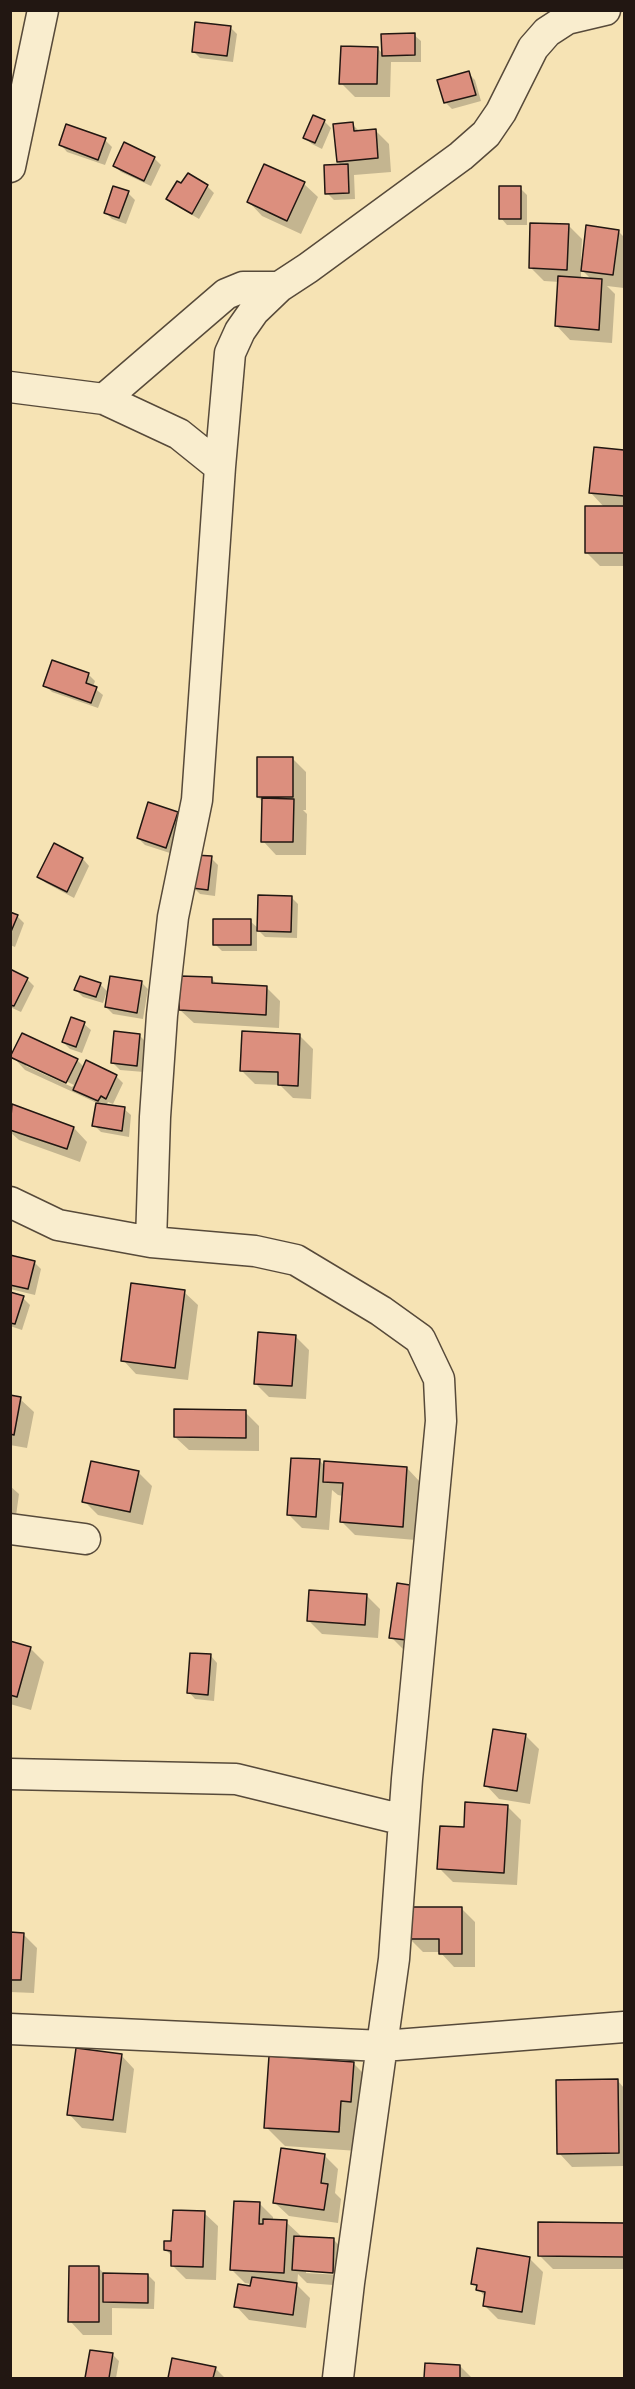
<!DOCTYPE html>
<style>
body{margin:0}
#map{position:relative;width:635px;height:2389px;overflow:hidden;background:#f6e3b4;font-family:Alegreya,serif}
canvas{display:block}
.frame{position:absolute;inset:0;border:12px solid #221712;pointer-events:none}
</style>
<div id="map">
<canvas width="635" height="2389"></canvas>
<div class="frame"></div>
</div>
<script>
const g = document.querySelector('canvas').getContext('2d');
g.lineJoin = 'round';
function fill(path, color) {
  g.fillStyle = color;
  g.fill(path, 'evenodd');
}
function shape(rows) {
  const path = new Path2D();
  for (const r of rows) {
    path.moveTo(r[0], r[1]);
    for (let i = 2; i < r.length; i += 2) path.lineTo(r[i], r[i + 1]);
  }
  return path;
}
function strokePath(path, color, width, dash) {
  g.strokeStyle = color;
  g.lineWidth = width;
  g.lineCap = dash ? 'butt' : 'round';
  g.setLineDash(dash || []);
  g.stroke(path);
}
const shadow = shape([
 [230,27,237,34,233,62,200,58,193,51],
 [414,35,421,41,421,62,391,62,390,97,355,97,341,83,377,48,384,55],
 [468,73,475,80,481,101,452,109,445,102],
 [324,121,331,128,322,149,312,144,305,138],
 [352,124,360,132,375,130,389,144,391,172,354,175,355,199,334,200,327,193,342,166,338,162],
 [105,140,112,147,105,165,67,152,61,145],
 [154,158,161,165,151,186,121,172,114,165],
 [265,166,304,184,318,197,301,234,262,216,249,202],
 [188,175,207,186,214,193,199,219,175,205,168,199,182,186],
 [520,188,527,195,527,225,507,225,501,218],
 [128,193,135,200,126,224,112,219,105,212],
 [568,225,582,239,581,260,618,231,624,237,624,288,607,286,615,294,612,343,570,340,557,326,560,282,544,281,530,267],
 [581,269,591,279,581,279],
 [595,448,624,451,624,566,600,566,586,552,605,508,590,492],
 [88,674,95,681,93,687,103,695,98,708,52,692,45,685],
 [292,758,306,772,306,810,303,810,307,814,306,855,276,855,263,841,263,802,258,797],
 [177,813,184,820,173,854,145,845,138,838],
 [211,858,218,865,215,896,200,894,193,887],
 [83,859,89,866,74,898,46,883,39,877],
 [291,897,298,904,297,938,265,937,257,929,257,951,222,951,215,944,250,921,259,929],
 [10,913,17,916,24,923,15,947,10,945],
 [10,971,27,979,34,986,21,1012,10,1007],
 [212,979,218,985,266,987,280,1001,279,1028,194,1023,180,1010],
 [141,982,148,989,143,1019,113,1014,106,1007],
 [100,984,107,991,103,1003,83,997,76,990],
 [84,1024,91,1030,82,1053,70,1049,63,1042],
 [139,1035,146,1042,144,1072,120,1070,113,1063],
 [299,1035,313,1049,311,1099,293,1098,280,1085,255,1084,242,1071],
 [12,1056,77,1060,85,1068,116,1076,123,1083,113,1104,108,1102,106,1106,124,1109,131,1115,129,1137,101,1132,94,1125,97,1103,25,1070],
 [26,1062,74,1085,72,1087,26,1066],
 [13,1106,74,1128,87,1142,80,1162,19,1140,10,1132],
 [10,1257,34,1262,41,1269,35,1295,10,1289],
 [184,1292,198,1305,188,1380,136,1374,123,1360],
 [10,1294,23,1298,30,1305,22,1330,10,1326],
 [296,1337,309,1350,306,1399,269,1397,255,1383],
 [10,1397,20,1399,34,1412,27,1448,10,1445],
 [245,1412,259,1426,259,1451,189,1450,175,1437],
 [320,1461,325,1466,407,1468,420,1482,416,1540,355,1535,342,1522,343,1496,338,1495,332,1490,329,1530,302,1528,288,1514],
 [138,1472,152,1486,143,1525,98,1515,84,1501],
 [10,1486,19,1494,15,1523,10,1522],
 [422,1588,405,1651,391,1637],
 [366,1595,380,1609,378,1638,322,1634,308,1620],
 [10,1643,30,1648,44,1662,31,1710,10,1704],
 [211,1656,217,1663,214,1701,195,1699,189,1692],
 [525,1735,539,1749,530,1804,499,1799,486,1785],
 [507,1806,521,1820,517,1885,453,1882,439,1868,466,1829],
 [462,1909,475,1922,475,1967,454,1967,440,1952,423,1952,410,1939],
 [10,1934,23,1934,37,1948,34,1993,10,1992],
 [121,2055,134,2069,126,2133,82,2128,69,2114],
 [353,2063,372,2082,358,2151,285,2146,266,2127],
 [618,2081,624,2088,624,2166,572,2167,559,2153],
 [324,2155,338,2169,335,2193,341,2199,338,2223,289,2216,275,2203],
 [259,2203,273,2217,273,2221,286,2222,300,2235,300,2238,334,2240,347,2254,346,2286,307,2283,298,2274,297,2285,310,2298,306,2328,249,2320,236,2306,252,2288,252,2284,245,2283,232,2270],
 [306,2270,340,2272,340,2275,306,2273],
 [204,2213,218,2226,216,2280,186,2279,172,2265,173,2257,166,2250],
 [539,2224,624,2224,624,2269,553,2269,539,2255],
 [529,2258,543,2272,535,2325,498,2319,484,2305,486,2298,473,2283],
 [99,2268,105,2275,148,2275,155,2282,154,2309,112,2308,112,2335,83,2335,70,2321],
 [91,2351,112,2354,119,2361,116,2378,87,2378],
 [173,2360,215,2368,225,2378,169,2378],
 [426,2364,460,2366,472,2378,425,2378]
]);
const building = shape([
 [195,22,231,26,227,56,192,52,195,22],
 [415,33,415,55,382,56,381,34,415,33],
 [341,46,378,47,377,84,339,84,341,46],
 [469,71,476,95,444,103,437,80,469,71],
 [313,115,325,120,315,143,303,138,313,115],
 [353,122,354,131,376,129,378,158,337,162,333,124,353,122],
 [66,124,106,138,98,160,59,145,66,124],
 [124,142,155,157,144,181,113,166,124,142],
 [264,164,305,182,287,221,247,202,264,164],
 [348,164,349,193,325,194,324,165,348,164],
 [188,173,208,185,192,214,166,199,177,181,181,183,188,173],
 [113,186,129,191,119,218,104,213,113,186],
 [499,186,521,186,521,219,499,219,499,186],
 [530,223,569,224,567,270,529,268,530,223],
 [586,225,619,230,613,275,581,271,586,225],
 [558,276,602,279,599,330,555,326,558,276],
 [594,447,624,450,624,496,589,493,594,447],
 [585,506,624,506,624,553,585,553,585,506],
 [52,660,89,673,86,683,97,687,91,703,43,686,52,660],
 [257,757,293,757,293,797,257,797,257,757],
 [262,798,294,799,293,842,261,842,262,798],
 [148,802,178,812,166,848,137,838,148,802],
 [54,843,83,858,67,892,37,877,54,843],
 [194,855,212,856,208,890,192,888,194,855],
 [258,895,292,896,291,932,257,931,258,895],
 [10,912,18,915,10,934,10,912],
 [213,919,251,919,251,945,213,945,213,919],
 [10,969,28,978,14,1006,10,1005,10,969],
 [80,976,101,983,96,997,74,990,80,976],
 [110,976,142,981,137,1013,105,1007,110,976],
 [180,976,212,977,212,983,267,986,266,1015,179,1010,180,976],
 [71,1017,85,1022,76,1047,62,1042,71,1017],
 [114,1031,140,1034,137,1066,111,1063,114,1031],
 [242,1031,300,1034,298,1086,278,1085,278,1072,240,1071,242,1031],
 [22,1033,78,1059,66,1083,10,1057,22,1033],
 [86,1060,117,1075,106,1099,101,1096,98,1101,73,1090,86,1060],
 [96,1103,125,1107,122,1131,92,1126,96,1103],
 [12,1104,74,1127,67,1149,10,1130,12,1104],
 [10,1255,35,1261,28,1289,10,1285,10,1255],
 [131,1283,185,1290,175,1368,121,1361,131,1283],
 [10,1292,24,1296,15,1324,10,1323,10,1292],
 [258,1332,296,1335,292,1386,254,1384,258,1332],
 [10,1395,21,1397,14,1435,10,1434,10,1395],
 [174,1409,246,1410,246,1438,174,1437,174,1409],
 [291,1458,320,1459,316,1517,287,1515,291,1458],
 [91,1461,139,1471,130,1512,82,1502,91,1461],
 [324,1461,407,1467,403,1527,340,1522,343,1483,323,1482,324,1461],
 [397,1583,423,1587,415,1641,389,1638,397,1583],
 [309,1590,367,1594,365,1625,307,1621,309,1590],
 [10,1641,31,1647,17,1697,10,1695,10,1641],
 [190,1653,211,1654,208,1695,187,1693,190,1653],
 [493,1729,526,1734,517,1791,484,1786,493,1729],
 [465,1802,508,1805,504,1873,437,1869,440,1826,464,1827,465,1802],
 [408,1907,462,1907,462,1954,439,1954,439,1939,408,1939,408,1907],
 [10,1932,24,1933,21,1980,10,1980,10,1932],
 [76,2048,122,2054,113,2120,67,2115,76,2048],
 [269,2056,354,2062,351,2102,341,2101,339,2132,264,2128,269,2056],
 [618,2079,619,2153,557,2154,556,2080,618,2079],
 [281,2148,325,2154,321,2183,328,2184,324,2210,273,2203,281,2148],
 [234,2201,260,2202,259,2224,263,2224,263,2219,287,2220,284,2273,230,2270,234,2201],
 [173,2210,205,2211,203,2267,171,2266,171,2251,164,2250,164,2241,171,2241,173,2210],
 [538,2222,624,2223,624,2257,538,2256,538,2222],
 [294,2236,334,2238,333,2273,292,2270,294,2236],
 [477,2248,530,2257,522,2312,483,2306,485,2292,476,2290,477,2285,471,2284,477,2248],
 [69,2266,99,2266,99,2322,68,2322,69,2266],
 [103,2273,148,2274,148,2303,103,2302,103,2273],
 [252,2277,297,2283,293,2315,234,2307,238,2284,250,2286,252,2277],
 [90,2350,113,2353,109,2378,85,2378,90,2350],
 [172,2358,216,2367,213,2378,168,2378,172,2358],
 [425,2363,460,2365,460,2378,424,2378,425,2363]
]);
const minor = shape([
 [10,167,43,10],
 [10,387,104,399,179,434,220,467],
 [104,399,226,294,243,287,279,287],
 [10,1202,58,1225,151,1242,255,1251,296,1260,381,1311,420,1339,439,1379,441,1421,407,1779,394,1959,349,2283,338,2378],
 [151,1242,155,1117,162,1015,173,917,197,800,220,467,230,353,240,331,254,311,279,287,308,268,461,156,486,134,501,112,533,48,547,32,567,19,605,10],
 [10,1529,85,1539],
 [10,1774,236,1779,404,1820],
 [10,2029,383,2046,624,2027]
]);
fill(shadow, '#0003');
fill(building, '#dc8f7e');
strokePath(building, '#221712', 1.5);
strokePath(minor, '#574a3a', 33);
strokePath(minor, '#f9edce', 30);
</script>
